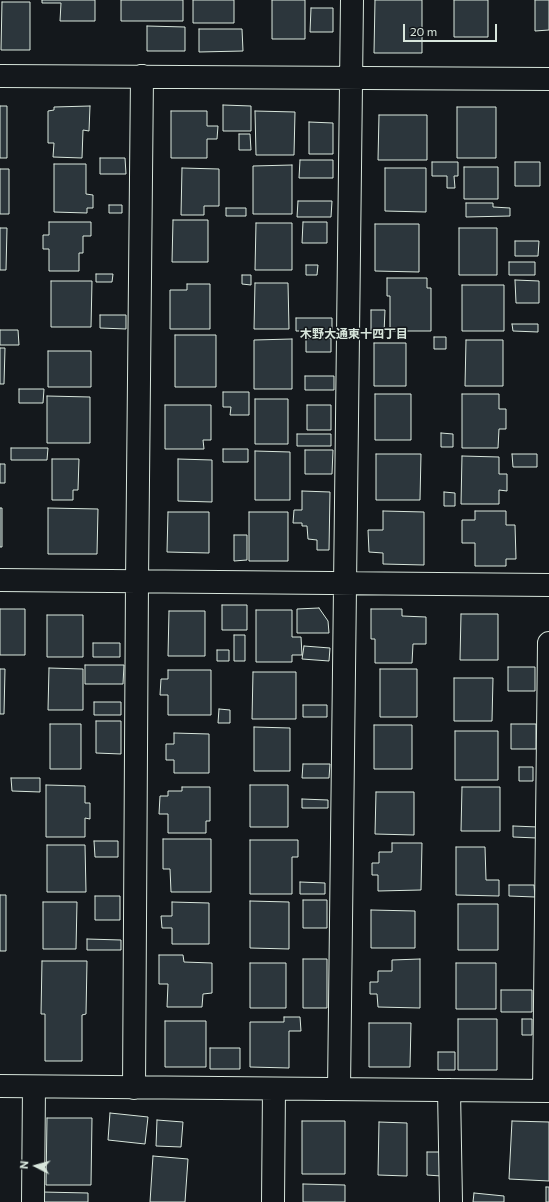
<!DOCTYPE html>
<meta charset="utf-8">
<style>
body{margin:0}
#map{position:relative;width:549px;height:1202px;overflow:hidden;background:#14181c;font-family:Commissioner,sans-serif}
canvas{display:block}
.north{position:absolute;left:16px;top:1146px;width:40px;height:40px;-webkit-text-stroke:3px #14181c;paint-order:stroke;rotate:276deg;font-size:11px;font-weight:700;line-height:16px;text-align:center;color:#d8e6dc}
.north::after{content:'';display:block;margin:auto;width:14px;height:18px;background:#d8e6dc;clip-path:polygon(50% 0,100% 100%,50% 72%,0 100%)}
.scale{position:absolute;left:403px;top:24px;width:94px;height:18px;box-sizing:border-box;border:2px solid #d8e6dc;border-top:0;padding-left:5px;font-size:12px;line-height:14px;white-space:nowrap;color:#d8e6dc;-webkit-text-stroke:3px #14181c;paint-order:stroke}
</style>
<div id="map">
<canvas width="549" height="1202"></canvas>
<div class="north">N</div>
<div class="scale">20 m</div>
</div>
<script>
const g = document.querySelector('canvas').getContext('2d');
g.lineJoin = 'round';
function fill(path, color) {
  g.fillStyle = color;
  g.fill(path, 'evenodd');
}
function shape(rows) {
  const path = new Path2D();
  for (const r of rows) {
    path.moveTo(r[0], r[1]);
    for (let i = 2; i < r.length; i += 2) path.lineTo(r[i], r[i + 1]);
  }
  return path;
}
function strokePath(path, color, width, dash) {
  g.strokeStyle = color;
  g.lineWidth = width;
  g.lineCap = dash ? 'butt' : 'round';
  g.setLineDash(dash || []);
  g.stroke(path);
}
function write(font, color, halo, rows, align = 'center') {
  g.font = font + ' Commissioner,"Noto Sans JP",sans-serif';
  g.lineWidth = 3;
  g.setLineDash([]);
  g.textBaseline = 'middle';
  g.strokeStyle = halo;
  g.fillStyle = color;
  for (const [text, x, y, turn = 0] of rows) {
    g.save();
    g.translate(x, y);
    g.rotate((+turn || 0) * Math.PI / 180);
    g.textAlign = isNaN(turn) ? turn : align;
    if (halo) g.strokeText(text, 0, 0);
    g.fillText(text, 0, 0);
    g.restore();
  }
}
const building = shape([
 [42,0,95,0,95,21,60,21,61,3,42,3,42,0],
 [121,0,183,0,183,21,121,21,121,0],
 [193,0,234,0,234,23,193,23,193,0],
 [272,0,305,0,305,39,272,39,272,0],
 [375,0,422,0,422,53,374,53,375,0],
 [454,0,488,0,488,37,454,37,454,0],
 [535,0,549,0,549,30,535,31,535,0],
 [2,2,30,2,30,50,1,50,2,2],
 [311,8,333,8,333,32,310,32,311,8],
 [147,26,185,27,185,51,147,51,147,26],
 [199,29,242,29,243,51,199,52,199,29],
 [223,105,251,106,251,131,223,131,223,105],
 [0,106,7,106,7,158,0,158,0,106],
 [90,106,89,131,83,130,82,158,53,157,54,143,48,143,48,111,54,110,54,107,90,106],
 [457,107,496,107,496,158,457,158,457,107],
 [171,111,207,111,207,126,218,126,217,139,207,139,207,158,171,158,171,111],
 [255,111,295,112,294,155,256,155,255,111],
 [379,115,427,115,427,160,378,160,379,115],
 [309,122,333,123,333,154,309,154,309,122],
 [239,134,250,134,251,150,239,150,239,134],
 [100,158,125,158,126,174,100,174,100,158],
 [300,160,333,160,333,178,299,178,300,160],
 [432,162,458,162,458,176,454,176,455,188,447,188,447,176,432,176,432,162],
 [515,162,540,162,540,186,515,186,515,162],
 [54,164,86,164,86,194,93,195,93,208,87,208,87,213,54,212,54,164],
 [292,165,292,214,253,214,253,166,292,165],
 [464,167,498,167,498,199,464,199,464,167],
 [182,168,219,169,219,206,204,206,204,215,181,215,182,168],
 [385,168,426,168,426,212,385,211,385,168],
 [0,169,9,169,9,214,0,214,0,169],
 [298,201,332,201,331,217,297,217,298,201],
 [466,203,493,203,493,207,510,208,510,216,466,217,466,203],
 [109,205,122,205,122,213,109,213,109,205],
 [226,208,246,208,246,216,226,216,226,208],
 [173,220,208,220,208,262,172,262,173,220],
 [49,222,91,222,91,236,83,236,83,253,79,253,79,271,49,271,49,249,43,249,43,235,49,235,49,222],
 [303,222,327,222,327,243,302,243,303,222],
 [256,223,292,223,292,270,255,270,256,223],
 [375,224,419,224,419,272,375,271,375,224],
 [0,228,7,228,6,270,0,270,0,228],
 [459,228,497,228,497,275,459,275,459,228],
 [515,241,539,241,538,256,515,256,515,241],
 [509,262,535,262,535,275,509,275,509,262],
 [306,265,318,265,317,275,306,275,306,265],
 [96,274,113,274,112,282,96,282,96,274],
 [242,275,251,275,251,285,242,284,242,275],
 [387,278,427,278,427,288,431,288,431,331,390,331,390,296,387,296,387,278],
 [515,280,539,281,539,303,516,303,515,280],
 [51,281,92,281,91,327,51,327,51,281],
 [255,283,288,283,289,329,254,329,255,283],
 [187,284,210,284,210,329,170,329,170,290,187,290,187,284],
 [462,285,504,285,504,331,462,331,462,285],
 [371,310,385,310,384,333,371,332,371,310],
 [100,315,126,315,126,329,100,328,100,315],
 [296,318,332,318,332,331,296,331,296,318],
 [512,324,538,324,538,332,513,331,512,324],
 [0,330,18,330,19,345,0,345,0,330],
 [175,335,216,335,216,387,175,387,175,335],
 [434,337,446,337,446,349,434,349,434,337],
 [306,338,331,338,331,352,306,352,306,338],
 [292,339,292,389,254,389,254,340,292,339],
 [466,340,503,340,503,386,465,386,466,340],
 [374,343,406,343,406,386,374,386,374,343],
 [0,348,5,348,4,384,0,384,0,348],
 [48,351,91,351,91,387,48,387,48,351],
 [305,376,334,376,334,390,305,390,305,376],
 [19,389,44,389,43,403,19,403,19,389],
 [223,392,249,392,249,415,230,415,231,407,223,407,223,392],
 [375,394,411,394,411,440,375,440,375,394],
 [462,394,499,394,499,409,506,409,506,429,499,429,498,448,462,448,462,394],
 [47,396,90,397,90,443,47,443,47,396],
 [255,399,288,399,288,444,255,444,255,399],
 [165,405,211,405,211,440,203,440,204,449,165,449,165,405],
 [307,405,331,405,331,430,307,430,307,405],
 [441,433,453,434,453,447,441,447,441,433],
 [297,434,331,434,331,446,297,446,297,434],
 [11,448,48,448,47,460,11,460,11,448],
 [223,449,248,449,248,462,223,462,223,449],
 [305,450,333,450,332,474,305,474,305,450],
 [255,451,290,452,290,500,255,500,255,451],
 [376,454,421,454,420,500,376,500,376,454],
 [512,454,537,454,537,467,513,467,512,454],
 [462,456,499,457,499,474,507,474,507,491,499,490,499,504,461,504,462,456],
 [52,459,79,459,78,490,73,490,73,500,52,500,52,459],
 [178,459,212,460,212,502,178,501,178,459],
 [0,464,5,464,5,483,0,483,0,464],
 [302,491,330,492,329,550,317,550,317,540,308,539,307,526,302,526,302,523,293,523,294,510,302,510,302,491],
 [444,492,455,493,455,506,444,506,444,492],
 [0,508,2,508,2,547,0,547,0,508],
 [48,508,98,509,97,554,48,554,48,508],
 [383,511,424,512,424,565,383,564,383,553,369,552,368,530,383,530,383,511],
 [475,511,506,511,506,525,515,525,516,559,506,559,506,566,475,566,475,543,462,543,462,520,475,520,475,511],
 [168,512,209,512,209,553,167,552,168,512],
 [249,512,288,512,288,561,249,561,249,512],
 [234,535,247,535,247,560,234,561,234,535],
 [222,605,247,605,247,630,222,630,222,605],
 [319,608,328,621,329,633,297,633,297,609,319,608],
 [0,609,25,609,25,655,0,655,0,609],
 [371,609,402,609,402,616,426,617,426,644,413,644,412,663,375,663,375,639,371,639,371,609],
 [256,610,292,610,292,637,301,637,302,655,292,655,292,662,256,662,256,610],
 [169,611,205,611,205,656,168,656,169,611],
 [461,614,498,614,498,660,460,660,461,614],
 [47,615,83,615,83,657,47,657,47,615],
 [234,635,245,635,245,661,234,661,234,635],
 [93,643,120,643,120,657,93,657,93,643],
 [304,646,330,648,329,661,302,659,304,646],
 [217,650,229,650,229,661,217,661,217,650],
 [85,665,124,665,123,684,85,684,85,665],
 [508,667,535,667,535,691,508,691,508,667],
 [49,668,83,669,83,710,48,710,49,668],
 [0,669,5,669,4,714,0,714,0,669],
 [380,669,417,669,417,717,380,717,380,669],
 [168,670,211,670,211,715,168,715,168,695,160,695,161,679,168,679,168,670],
 [253,672,296,672,296,719,252,719,253,672],
 [454,678,493,678,492,721,454,721,454,678],
 [94,702,121,702,121,715,94,715,94,702],
 [303,705,327,705,327,717,303,717,303,705],
 [219,709,230,710,230,723,218,723,219,709],
 [96,721,121,721,121,754,96,753,96,721],
 [50,724,81,724,81,769,50,769,50,724],
 [511,724,536,724,536,749,511,749,511,724],
 [374,725,412,725,412,769,374,769,374,725],
 [254,727,290,728,290,771,254,771,254,727],
 [455,731,498,731,498,780,455,780,455,731],
 [174,733,209,734,209,773,174,773,174,760,166,760,166,744,174,744,174,733],
 [303,764,330,764,329,778,302,778,303,764],
 [519,767,533,767,533,781,519,781,519,767],
 [11,778,40,778,40,792,12,791,11,778],
 [46,785,85,786,85,803,90,803,90,819,85,818,85,837,46,837,46,785],
 [250,785,288,785,288,827,250,827,250,785],
 [182,787,210,787,210,821,206,821,206,833,168,833,168,814,159,814,160,796,168,796,168,791,182,791,182,787],
 [462,787,500,787,500,831,461,831,462,787],
 [376,792,414,792,414,835,375,834,376,792],
 [302,799,328,800,328,808,302,808,302,799],
 [513,826,538,827,537,838,513,837,513,826],
 [163,839,211,839,211,892,171,892,170,869,163,869,163,839],
 [250,840,298,840,298,857,292,857,292,894,250,894,250,840],
 [94,841,118,841,118,857,95,857,94,841],
 [392,843,422,843,421,890,378,891,378,875,372,875,372,863,379,863,379,852,392,852,392,843],
 [47,845,85,845,86,892,47,892,47,845],
 [456,847,485,847,486,880,499,880,499,896,456,895,456,847],
 [300,882,325,883,325,894,300,894,300,882],
 [509,885,534,885,535,897,509,896,509,885],
 [0,895,6,895,6,951,0,951,0,895],
 [95,896,120,896,120,920,95,920,95,896],
 [303,900,327,900,327,928,303,928,303,900],
 [250,901,289,902,289,949,250,948,250,901],
 [43,902,77,902,76,949,43,949,43,902],
 [172,902,209,903,209,944,172,944,172,928,162,928,161,916,172,916,172,902],
 [458,904,498,904,498,950,458,950,458,904],
 [371,910,415,911,415,948,371,948,371,910],
 [87,939,121,940,121,950,87,950,87,939],
 [159,955,183,955,184,962,212,963,212,993,203,994,202,1007,167,1007,168,984,159,984,159,955],
 [303,959,327,959,327,1008,303,1008,303,959],
 [420,959,420,1008,378,1007,377,994,370,994,370,982,378,982,378,971,392,971,392,960,420,959],
 [42,961,87,961,86,1014,82,1015,82,1061,45,1061,45,1014,41,1014,42,961],
 [250,963,286,963,286,1008,250,1008,250,963],
 [456,963,496,963,496,1009,456,1009,456,963],
 [501,990,532,990,532,1012,501,1012,501,990],
 [284,1017,300,1017,301,1031,289,1031,289,1068,250,1067,250,1022,284,1022,284,1017],
 [458,1019,497,1019,497,1070,458,1070,458,1019],
 [522,1019,532,1019,532,1035,522,1035,522,1019],
 [165,1021,206,1021,206,1067,165,1067,165,1021],
 [369,1023,411,1023,410,1067,369,1067,369,1023],
 [210,1048,240,1048,240,1069,210,1069,210,1048],
 [438,1052,455,1052,455,1070,438,1070,438,1052],
 [110,1113,148,1117,145,1144,108,1140,110,1113],
 [47,1118,92,1118,91,1185,46,1185,47,1118],
 [157,1120,183,1122,181,1147,156,1146,157,1120],
 [302,1121,345,1121,345,1174,302,1174,302,1121],
 [512,1121,549,1122,549,1181,509,1179,512,1121],
 [379,1122,407,1123,407,1176,378,1175,379,1122],
 [427,1152,441,1152,441,1176,427,1175,427,1152],
 [153,1156,188,1159,185,1202,150,1202,153,1156],
 [303,1184,345,1185,345,1202,303,1202,303,1184],
 [546,1187,549,1187,549,1202,546,1202,546,1187],
 [42,1192,88,1193,88,1202,41,1202,42,1192],
 [474,1193,504,1196,504,1202,473,1202,474,1193]
]);
const minor = shape([
 [0,76,549,79],
 [0,580,549,585],
 [0,1086,549,1091],
 [134,1088,137,581,142,76],
 [339,1089,352,0],
 [449,1090,451,1202],
 [544,1091,549,643],
 [33,1202,34,1087],
 [273,1202,274,1089]
]);
const neighbourhoodNames = [
 ["木野大通東十四丁目",354,334]
];
fill(building, '#2c363c');
strokePath(building, '#d8e6dc', 1);
strokePath(minor, '#d8e6dc', 24);
strokePath(minor, '#14181c', 22);
write('bold 12px', '#d8e6dc', '#14181c', neighbourhoodNames);
</script>
